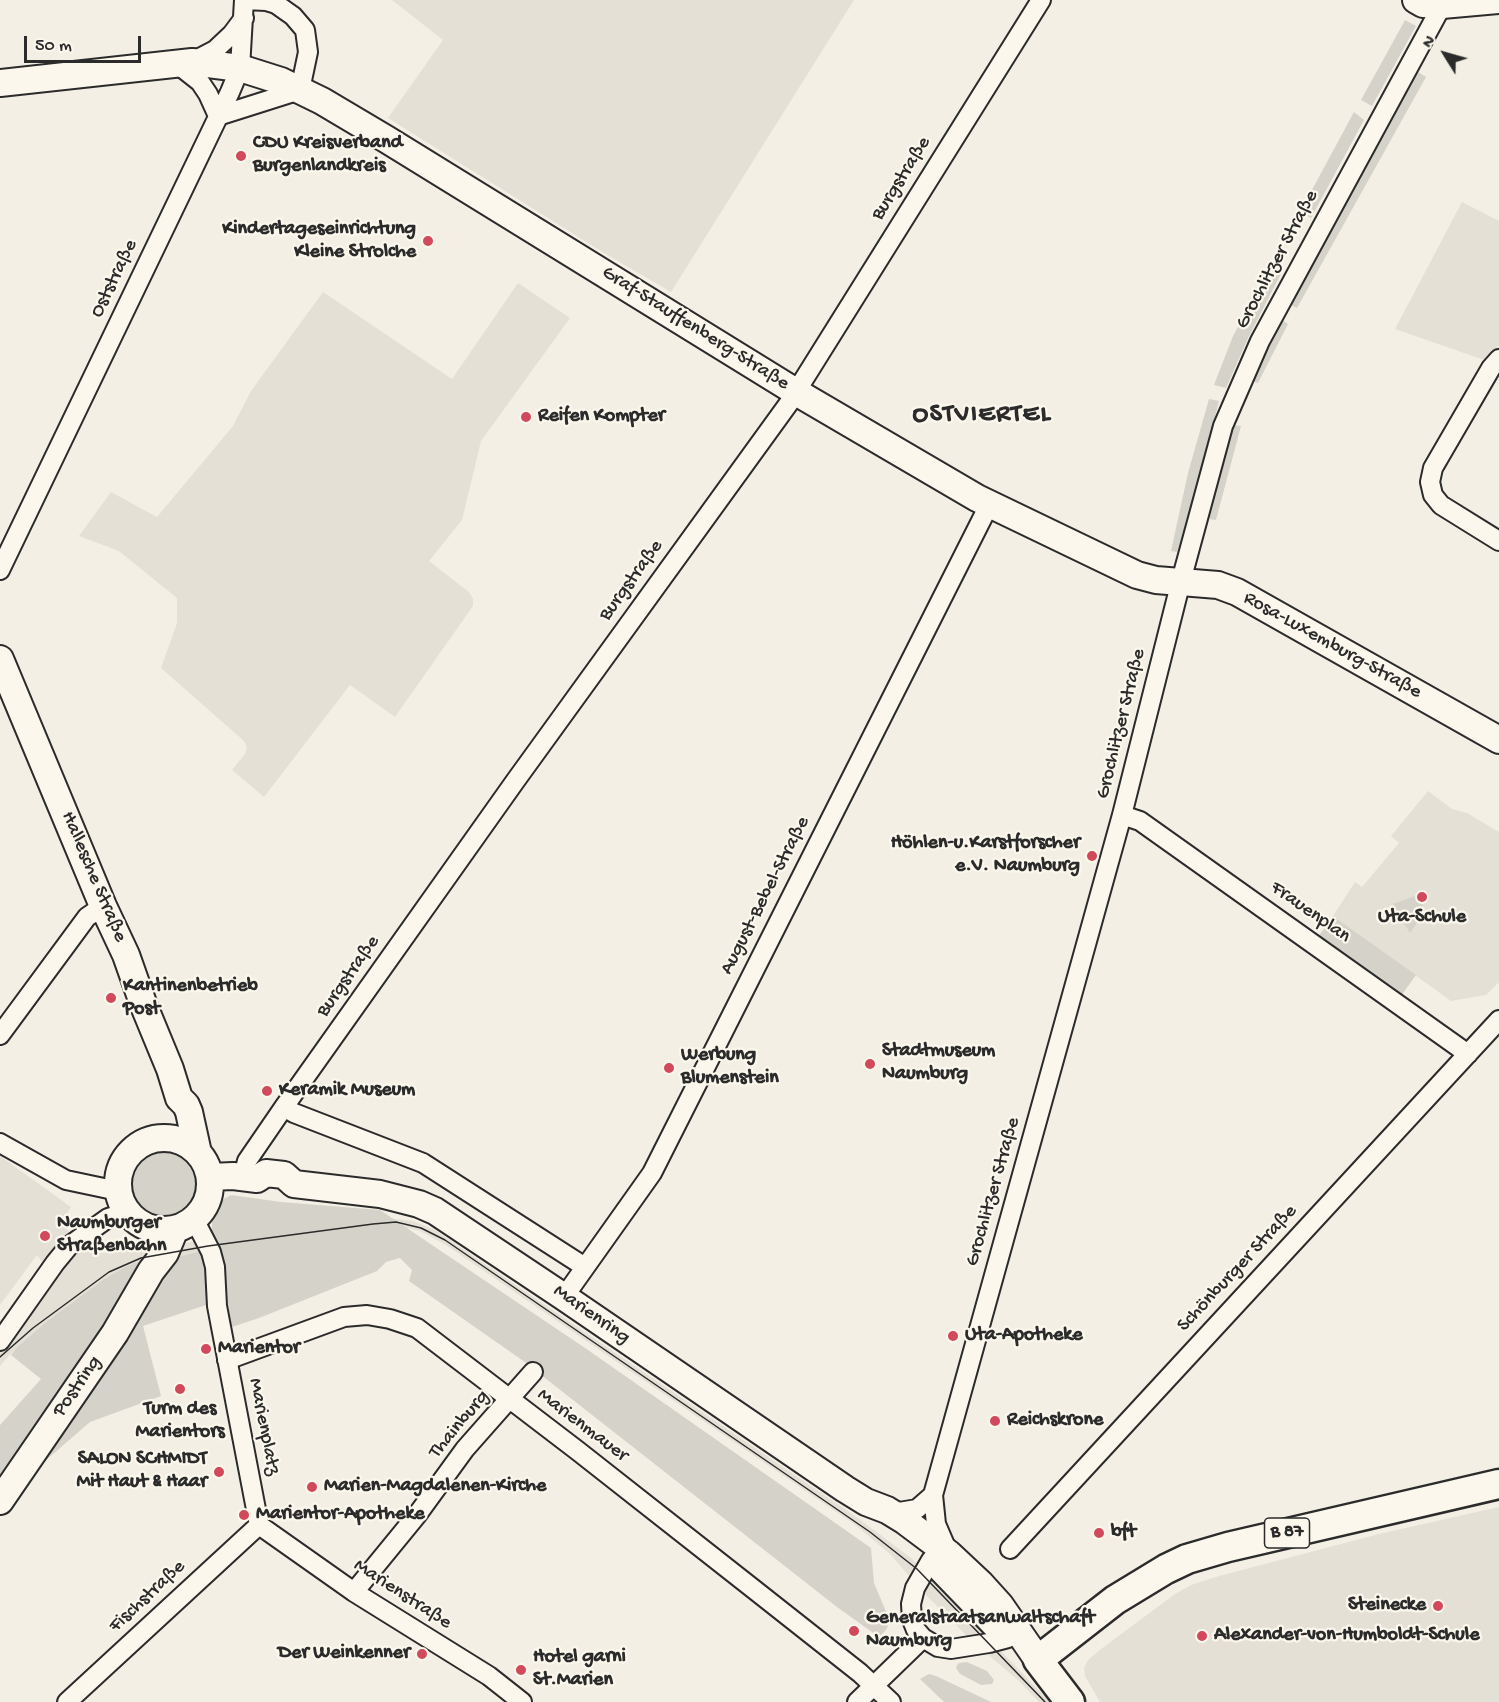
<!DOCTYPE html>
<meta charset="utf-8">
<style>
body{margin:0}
#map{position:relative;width:1499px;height:1702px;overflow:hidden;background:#f3efe4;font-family:"Gochi Hand",sans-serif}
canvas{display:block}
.north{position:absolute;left:1415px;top:24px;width:60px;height:60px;-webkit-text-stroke:4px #fbf7ec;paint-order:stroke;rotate:307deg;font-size:16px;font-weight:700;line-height:24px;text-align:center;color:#2b2b2b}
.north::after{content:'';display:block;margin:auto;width:21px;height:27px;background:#2b2b2b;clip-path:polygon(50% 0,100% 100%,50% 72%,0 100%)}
.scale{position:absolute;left:24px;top:36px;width:117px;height:27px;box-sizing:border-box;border:3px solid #2b2b2b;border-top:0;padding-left:8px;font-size:18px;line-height:21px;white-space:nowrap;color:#2b2b2b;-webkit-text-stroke:4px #fbf7ec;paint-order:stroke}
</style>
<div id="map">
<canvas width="1499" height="1702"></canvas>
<div class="north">N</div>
<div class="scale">50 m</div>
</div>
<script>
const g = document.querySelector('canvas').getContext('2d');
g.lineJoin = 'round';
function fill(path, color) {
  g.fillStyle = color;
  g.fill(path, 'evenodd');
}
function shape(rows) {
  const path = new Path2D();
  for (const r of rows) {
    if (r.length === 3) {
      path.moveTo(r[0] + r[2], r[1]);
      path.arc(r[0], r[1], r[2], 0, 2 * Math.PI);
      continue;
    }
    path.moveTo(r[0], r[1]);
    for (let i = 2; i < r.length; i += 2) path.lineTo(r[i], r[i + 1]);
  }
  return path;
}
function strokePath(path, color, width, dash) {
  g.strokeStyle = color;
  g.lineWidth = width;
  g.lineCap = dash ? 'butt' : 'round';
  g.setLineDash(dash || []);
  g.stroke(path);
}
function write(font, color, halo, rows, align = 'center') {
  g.font = font + ' "Gochi Hand",sans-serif';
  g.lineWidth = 4.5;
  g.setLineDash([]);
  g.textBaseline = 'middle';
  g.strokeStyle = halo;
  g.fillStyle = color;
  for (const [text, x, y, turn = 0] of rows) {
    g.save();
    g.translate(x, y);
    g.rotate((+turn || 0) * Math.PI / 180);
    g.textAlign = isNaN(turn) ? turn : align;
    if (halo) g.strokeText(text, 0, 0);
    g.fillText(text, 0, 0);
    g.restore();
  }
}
const built = shape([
 [392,0,854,0,671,292,604,253,388,118,443,40],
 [1462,202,1499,221,1499,345,1490,362,1395,329],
 [518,283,570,318,481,441,462,520,429,561,469,592,473,599,473,606,395,717,350,685,264,797,232,770,245,754,247,747,244,741,161,668,177,623,177,598,119,551,79,536,111,492,157,517,233,426,251,391,323,292,452,379],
 [1428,791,1452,809,1467,813,1499,832,1499,982,1486,995,1451,1001,1333,916,1355,882,1362,887,1399,843,1391,836],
 [0,1156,71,1207,61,1223,79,1243,94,1251,103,1253,387,1218,413,1221,435,1230,858,1518,911,1558,926,1573,1050,1702,1039,1702,1018,1680,974,1643,922,1591,890,1554,854,1524,446,1245,420,1231,403,1227,136,1263,125,1267,104,1279,46,1322,16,1348,0,1366,0,1349,48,1283,43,1263,37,1255,0,1305],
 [1499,1507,1499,1702,1100,1702,1085,1676,1084,1668,1088,1660,1101,1649,1175,1594,1191,1585,1219,1576,1379,1534]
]);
const green = shape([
 [1405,20,1416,26,1372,106,1361,100],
 [1418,72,1426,77,1297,308,1289,304],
 [1354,112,1364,120,1311,218,1300,212],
 [1272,264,1283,270,1249,336,1226,388,1214,385,1233,336],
 [1282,320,1288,324,1258,383,1252,381],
 [1209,399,1219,401,1190,516,1177,552,1171,551,1188,473],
 [1233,425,1241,426,1216,520,1209,519],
 [1420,894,1423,901,1422,912,1419,920,1410,933,1393,904],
 [1333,916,1416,975,1401,996,1318,937],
 [164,1184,38],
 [231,1195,281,1202,380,1210,588,1350,871,1548,874,1583,890,1621,886,1630,879,1637,837,1607,522,1360,409,1281,412,1270,400,1258,386,1262,377,1271,259,1318,232,1327,224,1299,143,1326,161,1396,90,1422,0,1500,0,1425,41,1379,11,1355,16,1348,46,1322,104,1279,125,1267,135,1263,170,1259,205,1250,212,1240,212,1212,222,1200],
 [967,1662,987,1671,994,1680,992,1684,981,1685,960,1674,956,1668,957,1665,959,1663],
 [929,1674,936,1676,991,1702,944,1702,920,1679]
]);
const street = shape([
 [192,62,215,50,232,34,244,18],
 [172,65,181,67,200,82,208,94,218,116,300,90,308,52,305,30,293,16,276,4,266,1,245,0],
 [1499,359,1491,368,1433,468,1430,482,1433,495,1441,505,1499,541],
 [0,570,230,92,240,68,244,0],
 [1122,815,1140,821,1468,1054],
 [0,1035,87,917,103,906],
 [284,1107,294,1113,423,1163,585,1267],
 [0,1143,66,1180,118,1191],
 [243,1177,247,1161,284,1107,516,780,789,403,1041,0],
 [194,1219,211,1252,215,1267,217,1306,259,1525],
 [564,1297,652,1173,989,505],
 [0,1341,55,1263,69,1246,108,1218,127,1212],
 [227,1360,344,1317,367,1315,390,1319,417,1328,578,1451,751,1587,860,1673,891,1702],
 [893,1513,917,1509,933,1495],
 [259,1525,354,1592,489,1676,522,1702],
 [1010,1549,1499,1020],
 [948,1552,936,1524,933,1495,1122,815,1181,581,1223,426,1260,341,1445,0],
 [931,1560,915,1588,911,1604,912,1620,916,1630,923,1638,938,1647,951,1649,989,1643,1008,1638],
 [354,1592,417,1515,465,1449,533,1372],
 [67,1702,259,1525],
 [857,1702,923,1638]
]);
const secondary = shape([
 [1416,0,1423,4,1442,5,1499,0],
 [0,83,192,62,240,68,281,81,322,101,386,139,796,392,977,498,1137,575,1156,580,1218,585,1237,592,1499,740],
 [0,659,103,906,126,955,144,1006,170,1069,179,1098],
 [179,1098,186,1105,189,1112,198,1153],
 [164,1184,46],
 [210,1177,233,1176,257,1179,266,1173,284,1175,294,1184,380,1194,419,1204,435,1211,564,1297,845,1489,866,1502,887,1510,905,1521,949,1554,981,1584,1000,1605,1038,1660],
 [0,1501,115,1333,151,1271,165,1253,175,1229],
 [942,1570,1004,1634]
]);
const primary = shape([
 [1070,1702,1038,1660,1115,1600,1166,1569,1187,1559,1228,1547,1499,1484]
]);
const tram = shape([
 [0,1357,33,1328,109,1272,141,1258,208,1246,373,1224,396,1222,421,1228,445,1240,870,1532,917,1569,1045,1702]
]);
const markers = [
 [241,156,6,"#d1495b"],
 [428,241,6,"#d1495b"],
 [526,417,6,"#d1495b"],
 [1092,856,6,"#d1495b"],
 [1422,897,6,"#d1495b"],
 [111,998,6,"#d1495b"],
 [870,1064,6,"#d1495b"],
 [669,1068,6,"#d1495b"],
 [267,1091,6,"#d1495b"],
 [45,1236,6,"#d1495b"],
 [953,1336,6,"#d1495b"],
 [206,1349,6,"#d1495b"],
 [180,1389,6,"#d1495b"],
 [995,1421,6,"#d1495b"],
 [219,1472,6,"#d1495b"],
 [312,1487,6,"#d1495b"],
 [244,1515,6,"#d1495b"],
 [1099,1533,6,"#d1495b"],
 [1438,1606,6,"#d1495b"],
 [854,1631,6,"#d1495b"],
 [1202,1636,6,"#d1495b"],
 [422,1654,6,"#d1495b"],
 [521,1670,6,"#d1495b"]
];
const shields = [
 [1287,1533,45]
];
const shieldNames = [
 ["B 87",1287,1533]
];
const poiNames = [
 ["CDU Kreisverband",253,144],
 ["Burgenlandkreis",253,167],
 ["Kindertageseinrichtung",416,230,"right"],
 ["Kleine Strolche",416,253,"right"],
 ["Reifen Kompter",538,417],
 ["Höhlen-u.Karstforscher",1080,844,"right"],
 ["e.V. Naumburg",1080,867,"right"],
 ["Uta-Schule",1422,918,"center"],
 ["Kantinenbetrieb",123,987],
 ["Post",123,1010],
 ["Stadtmuseum",882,1052],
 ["Naumburg",882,1075],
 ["Werbung",681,1056],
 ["Blumenstein",681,1079],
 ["Keramik Museum",279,1091],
 ["Naumburger",57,1224],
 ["Straßenbahn",57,1247],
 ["Uta-Apotheke",965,1336],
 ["Marientor",218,1349],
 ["Turm des",180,1410,"center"],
 ["Marientors",180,1433,"center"],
 ["Reichskrone",1007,1421],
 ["SALON SCHMIDT",207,1460,"right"],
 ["Mit Haut & Haar",207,1483,"right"],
 ["Marien-Magdalenen-Kirche",324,1487],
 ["Marientor-Apotheke",256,1515],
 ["bft",1111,1533],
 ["Steinecke",1426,1606,"right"],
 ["Generalstaatsanwaltschaft",866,1619],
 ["Naumburg",866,1642],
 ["Alexander-von-Humboldt-Schule",1214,1636],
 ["Der Weinkenner",410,1654,"right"],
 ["Hotel garni",533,1658],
 ["St.Marien",533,1681]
];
const streetNames = [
 ["Burgstraße",902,179,-58],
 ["Grochlitzer Straße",1278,260,-62],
 ["Oststraße",115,279,-64],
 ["Graf-Stauffenberg-Straße",695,329,32],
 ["Burgstraße",632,581,-54],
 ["Rosa-Luxemburg-Straße",1332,646,29],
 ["Grochlitzer Straße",1122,724,-76],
 ["Hallesche Straße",93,877,67],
 ["August-Bebel-Straße",766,896,-63],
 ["Frauenplan",1310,913,35],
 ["Burgstraße",349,977,-55],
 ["Grochlitzer Straße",994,1192,-74],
 ["Schönburger Straße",1238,1269,-47],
 ["Marienring",591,1315,35],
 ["Postring",78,1387,-55],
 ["Thainburg",460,1425,-50],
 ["Marienmauer",582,1426,37],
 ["Marienplatz",263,1427,79],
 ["Marienstraße",402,1595,33],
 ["Fischstraße",148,1597,-43]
];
const districtNames = [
 ["OSTVIERTEL",982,416]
];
fill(built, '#e4e0d6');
fill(green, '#d5d2c9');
strokePath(street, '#2b2b2b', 22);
strokePath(secondary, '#2b2b2b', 30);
strokePath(primary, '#2b2b2b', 33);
strokePath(street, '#fbf7ec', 18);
strokePath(secondary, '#fbf7ec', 26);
strokePath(primary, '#fbf7ec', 28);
strokePath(tram, '#2b2b2b', 1.5);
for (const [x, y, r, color] of markers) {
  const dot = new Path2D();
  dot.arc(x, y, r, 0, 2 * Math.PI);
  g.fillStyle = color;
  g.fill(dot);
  strokePath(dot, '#fbf7ec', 2);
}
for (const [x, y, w] of shields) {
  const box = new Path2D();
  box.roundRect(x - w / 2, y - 15, w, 30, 4.5);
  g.fillStyle = '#fbf7ec';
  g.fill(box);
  strokePath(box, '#2b2b2b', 1.5);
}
write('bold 18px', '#2b2b2b', null, shieldNames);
write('bold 20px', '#2b2b2b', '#fbf7ec', poiNames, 'left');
write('20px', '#2b2b2b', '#fbf7ec', streetNames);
g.letterSpacing = '1.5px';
write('bold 26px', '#2b2b2b', '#fbf7ec', districtNames);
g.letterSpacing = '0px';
</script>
